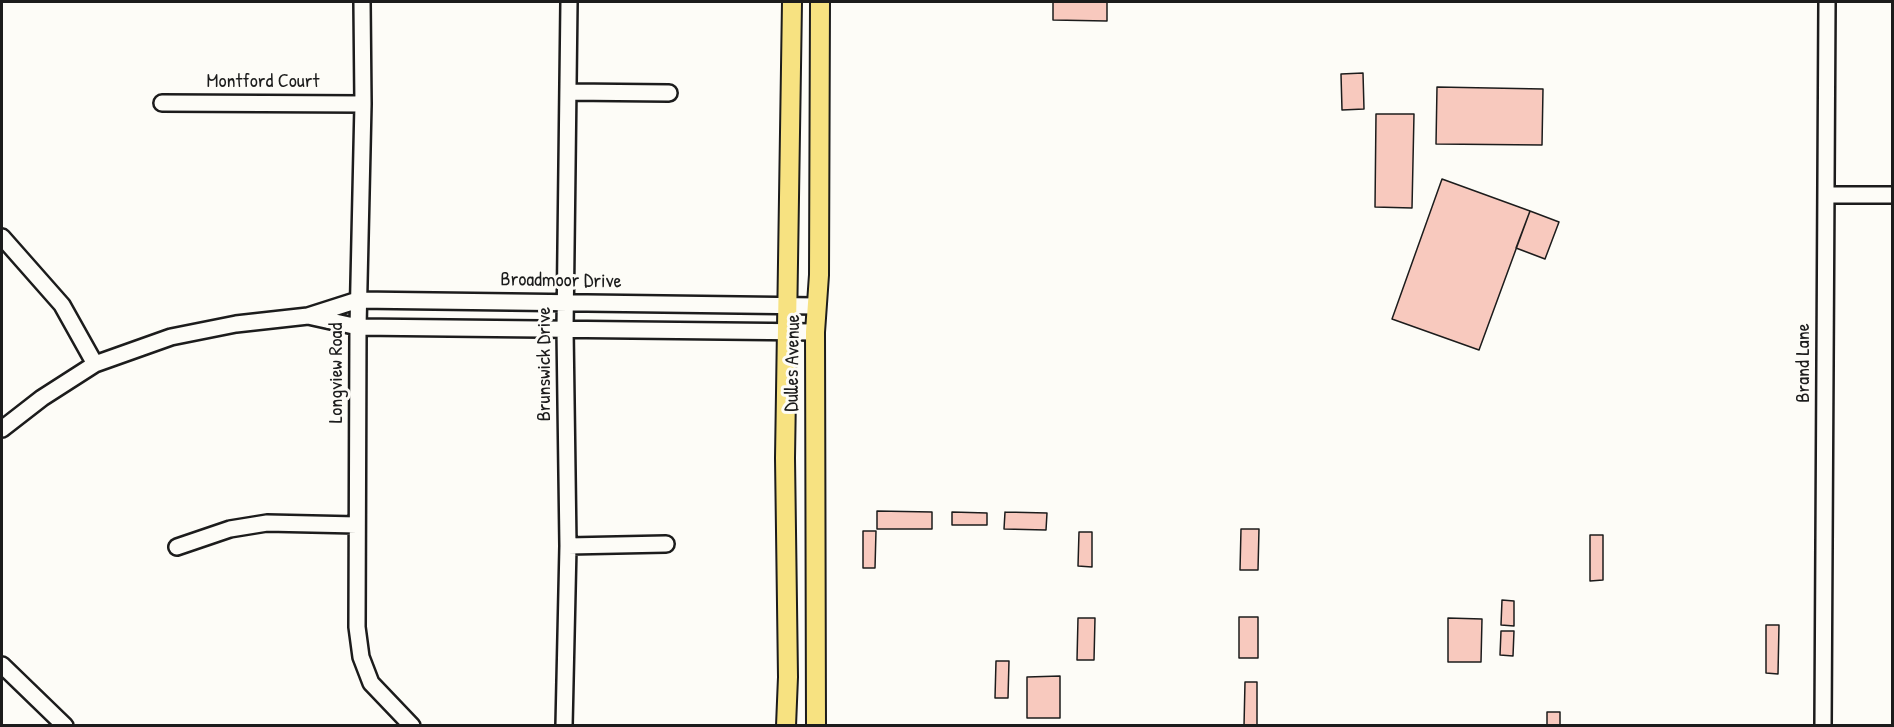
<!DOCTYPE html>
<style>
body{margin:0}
#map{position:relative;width:1894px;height:727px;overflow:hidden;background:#fdfcf7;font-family:"Patrick Hand",sans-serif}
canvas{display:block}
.frame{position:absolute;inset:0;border:3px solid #1c1c1c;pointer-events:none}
</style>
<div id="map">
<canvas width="1894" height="727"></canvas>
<div class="frame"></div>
</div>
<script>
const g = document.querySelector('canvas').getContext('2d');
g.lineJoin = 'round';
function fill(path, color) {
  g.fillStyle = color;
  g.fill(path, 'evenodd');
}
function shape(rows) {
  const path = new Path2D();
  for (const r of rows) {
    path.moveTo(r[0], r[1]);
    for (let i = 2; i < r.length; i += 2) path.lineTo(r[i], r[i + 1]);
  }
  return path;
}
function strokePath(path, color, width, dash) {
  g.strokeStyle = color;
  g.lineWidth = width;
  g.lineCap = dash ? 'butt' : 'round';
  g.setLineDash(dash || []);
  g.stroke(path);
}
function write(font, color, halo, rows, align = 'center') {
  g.font = font + ' "Patrick Hand",sans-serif';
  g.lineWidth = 6;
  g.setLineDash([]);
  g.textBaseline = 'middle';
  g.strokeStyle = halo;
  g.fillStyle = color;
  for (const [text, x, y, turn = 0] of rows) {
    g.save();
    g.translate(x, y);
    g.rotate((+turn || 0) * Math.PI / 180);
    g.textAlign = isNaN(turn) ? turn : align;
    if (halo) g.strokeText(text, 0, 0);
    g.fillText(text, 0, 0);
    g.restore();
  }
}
const building = shape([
 [1053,2,1107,2,1107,21,1053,20,1053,2],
 [1363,73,1364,109,1342,110,1341,74,1363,73],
 [1437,87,1543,89,1542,145,1436,144,1437,87],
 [1376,114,1414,114,1412,208,1375,207,1376,114],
 [1442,179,1530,211,1479,350,1392,319,1442,179],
 [1530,211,1559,222,1545,259,1516,248,1530,211],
 [877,511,932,512,932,529,877,529,877,511],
 [952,512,987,513,987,525,952,525,952,512],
 [1005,512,1047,513,1046,530,1004,529,1005,512],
 [1241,529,1259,529,1258,570,1240,570,1241,529],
 [863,531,876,531,875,568,863,568,863,531],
 [1079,532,1092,532,1092,567,1078,566,1079,532],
 [1590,535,1603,535,1603,580,1590,581,1590,535],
 [1502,600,1514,601,1514,626,1501,625,1502,600],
 [1239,617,1258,617,1258,658,1239,658,1239,617],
 [1078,618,1095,618,1094,660,1077,660,1078,618],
 [1448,618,1482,619,1481,662,1448,662,1448,618],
 [1766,625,1779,625,1778,674,1766,673,1766,625],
 [1501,631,1514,631,1513,656,1500,655,1501,631],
 [996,661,1009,661,1008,698,995,698,996,661],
 [1060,676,1060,718,1027,718,1027,677,1060,676],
 [1245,682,1257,682,1257,726,1244,726,1245,682],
 [1547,712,1560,712,1560,726,1547,726,1547,712]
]);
const minor = shape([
 [362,2,363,104,358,327,357,627,361,657,371,683,412,726],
 [568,92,669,93],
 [162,103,363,104],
 [1826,195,1892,195],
 [2,237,62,305,95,364],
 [308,316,358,327,815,332],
 [2,429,42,398,95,364,171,337,236,324,308,316,358,300,816,306],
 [568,546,666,544],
 [177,547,230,529,267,523,357,525],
 [2,665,65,726],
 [564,726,568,546,565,329,569,2],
 [1823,726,1827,2]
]);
const major = shape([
 [786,726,788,677,785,458,792,2],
 [816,726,815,332,819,275,820,2]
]);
const streetNames = [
 ["Montford Court",263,82],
 ["Broadmoor Drive",561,281,1],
 ["Dulles Avenue",793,363,-89],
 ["Brand Lane",1804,363,-90],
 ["Brunswick Drive",545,364,-90],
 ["Longview Road",337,373,-90]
];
fill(building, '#f8c9be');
strokePath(building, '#1c1c1c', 1.5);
strokePath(minor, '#1c1c1c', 20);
strokePath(major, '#1c1c1c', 22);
strokePath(minor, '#fdfcf7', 15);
strokePath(major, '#f7e281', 18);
write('20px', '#1c1c1c', '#fdfcf7', streetNames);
</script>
